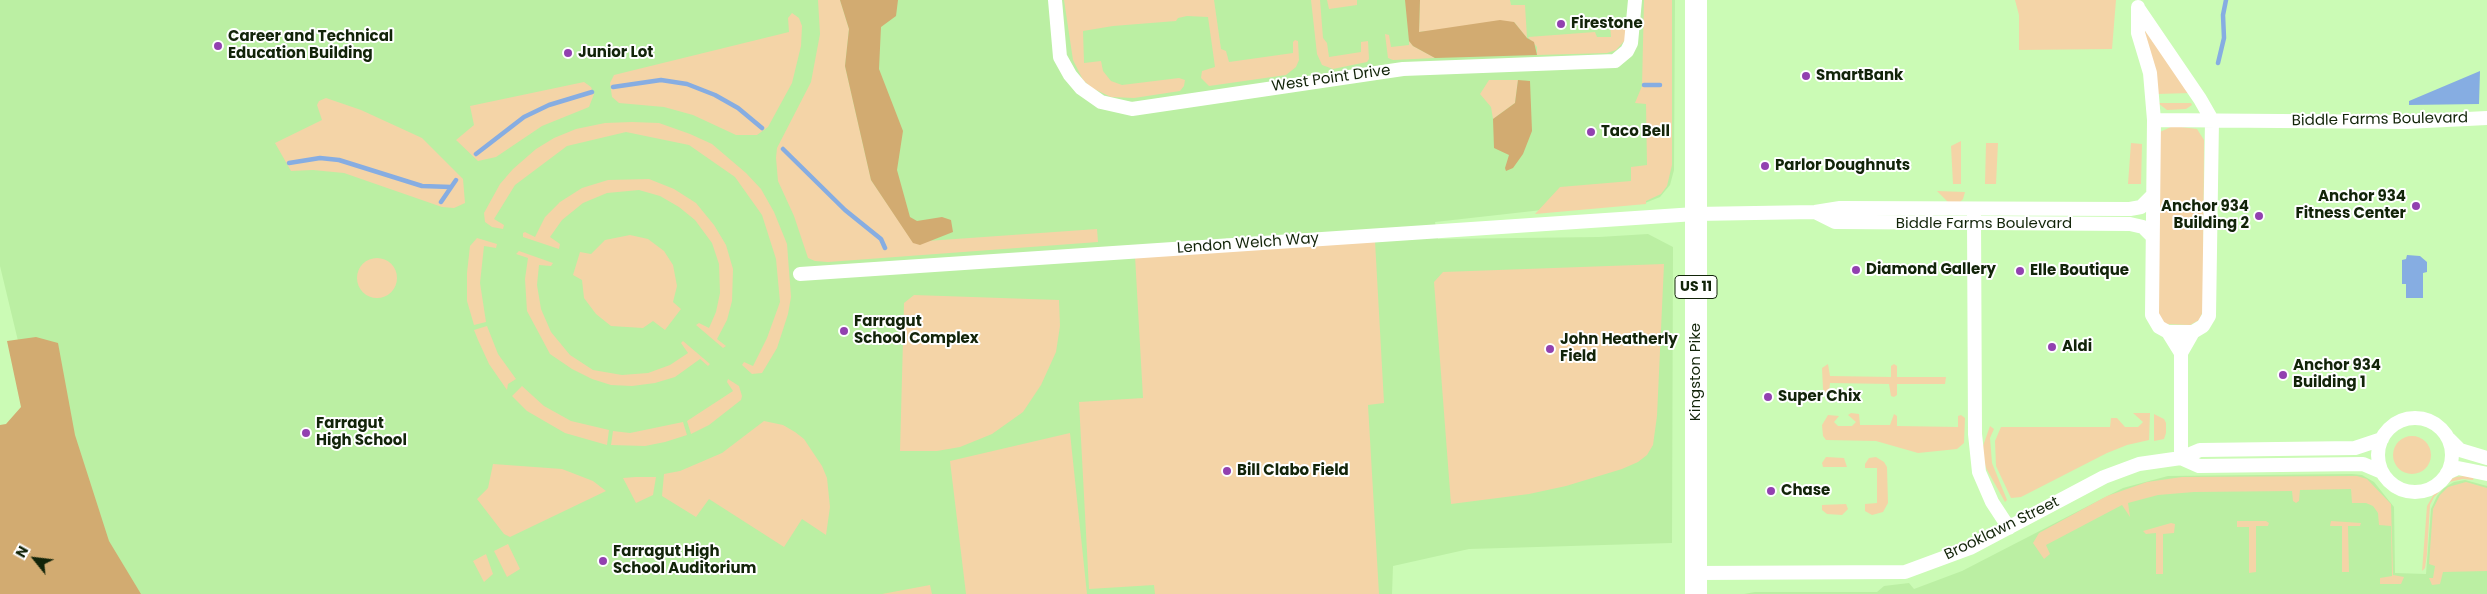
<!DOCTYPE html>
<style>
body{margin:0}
#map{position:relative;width:2487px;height:594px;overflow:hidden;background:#cbfbb5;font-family:Poppins,sans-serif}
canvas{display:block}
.north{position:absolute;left:10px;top:534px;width:50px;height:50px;-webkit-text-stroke:4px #fff;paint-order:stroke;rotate:299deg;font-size:14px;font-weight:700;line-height:20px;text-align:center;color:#122409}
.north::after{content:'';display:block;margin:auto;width:18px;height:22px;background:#122409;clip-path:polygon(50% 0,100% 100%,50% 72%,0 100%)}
</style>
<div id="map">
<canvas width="2487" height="594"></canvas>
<div class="north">N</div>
</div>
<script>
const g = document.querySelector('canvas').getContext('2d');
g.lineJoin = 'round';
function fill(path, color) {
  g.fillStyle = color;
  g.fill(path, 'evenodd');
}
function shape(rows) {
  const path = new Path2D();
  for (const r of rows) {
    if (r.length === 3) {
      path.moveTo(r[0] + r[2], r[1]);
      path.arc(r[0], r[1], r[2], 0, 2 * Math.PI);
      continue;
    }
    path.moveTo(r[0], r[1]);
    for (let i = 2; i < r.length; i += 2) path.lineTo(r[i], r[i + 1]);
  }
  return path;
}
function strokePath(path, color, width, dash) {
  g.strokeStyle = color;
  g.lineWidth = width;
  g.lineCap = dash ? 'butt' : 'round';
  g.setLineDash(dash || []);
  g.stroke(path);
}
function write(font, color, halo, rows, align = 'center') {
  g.font = font + ' Poppins,sans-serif';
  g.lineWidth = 4;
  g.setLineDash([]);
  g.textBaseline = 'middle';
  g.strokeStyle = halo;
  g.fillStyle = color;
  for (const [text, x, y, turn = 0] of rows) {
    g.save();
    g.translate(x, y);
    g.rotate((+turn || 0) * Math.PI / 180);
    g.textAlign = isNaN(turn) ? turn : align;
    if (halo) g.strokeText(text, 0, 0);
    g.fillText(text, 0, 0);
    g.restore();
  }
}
const built = shape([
 [0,0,1675,0,1674,170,1670,185,1660,197,1645,203,1542,210,1435,222,1438,239,1599,237,1648,234,1673,247,1672,543,1469,549,1393,566,1392,594,126,594,31,395,0,266],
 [2352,474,2362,475,2374,482,2394,507,2395,573,2426,574,2431,509,2437,496,2444,488,2454,482,2465,480,2487,486,2487,594,1744,594,1755,592,1877,592,1884,586,1909,583,1914,589,1962,571,2123,488,2168,476]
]);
const green = shape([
 [818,0,840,0,849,29,845,66,871,180,913,242,1097,229,1098,242,828,262,815,261,808,258,794,216,778,181,776,158,777,148,811,82,820,34],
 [1064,0,1214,0,1221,49,1226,51,1229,62,1293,53,1293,42,1295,40,1298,41,1299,60,1296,67,1286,75,1209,86,1201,78,1202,71,1215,67,1208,17,1187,16,1178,18,1176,21,1113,26,1083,31,1084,63,1101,61,1103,71,1111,81,1122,85,1179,78,1185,80,1184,86,1180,91,1134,98,1111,97,1092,88,1083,80,1073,60],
 [1311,0,1320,0,1323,38,1327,43,1329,57,1361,52,1361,42,1368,41,1369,59,1367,62,1333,69,1322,65,1317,54],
 [1327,0,1357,0,1357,5,1329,9],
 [1420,0,1510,0,1511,5,1525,5,1527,38,1514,22,1419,32],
 [1644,0,1672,0,1672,165,1667,186,1661,194,1646,201,1646,204,1535,214,1560,187,1631,181,1631,167,1647,165,1646,104,1635,103,1642,86],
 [2015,0,2116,0,2112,49,2019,50,2019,15],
 [792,13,799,18,802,26,801,46,792,83,768,127,757,135,736,135,693,115,664,107,619,103,612,97,610,83,614,75,789,32,788,18],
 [1625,21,1626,39,1616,50,1607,53,1537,55,1537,47,1528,37,1595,32,1597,37,1611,37,1610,24],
 [2142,29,2144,29,2190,93,2157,94],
 [1385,34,1389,35,1391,47,1409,45,1409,41,1413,46,1435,58,1393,60,1388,58],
 [1489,80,1518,80,1515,103,1493,119,1491,107,1480,94],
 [584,82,591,87,594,94,589,107,542,126,496,157,478,161,456,140,474,125,470,106],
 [326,98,361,110,422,138,463,179,465,203,454,208,442,207,344,173,313,170,291,171,275,143,322,120,317,105,319,101],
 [2158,103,2191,103,2192,105,2186,109,2167,110],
 [632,122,659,123,690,134,712,144,746,173,761,189,774,212,787,244,791,297,788,314,777,348,762,373,752,374,742,365,744,362,753,366,767,338,780,302,776,259,762,215,735,177,689,145,626,132,567,146,515,185,494,219,504,225,503,229,492,227,485,222,484,213,500,184,513,169,536,149,554,138,576,129,605,123],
 [2173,126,2197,129,2204,140,2203,311,2199,320,2190,325,2165,324,2161,321,2156,307,2160,132],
 [1961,141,1961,184,1953,184,1951,146],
 [1986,143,1998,143,1996,184,1985,184],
 [2131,143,2142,144,2141,184,2128,184],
 [649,179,674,189,696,203,714,225,726,245,733,269,732,301,727,320,717,339,726,346,723,348,696,325,699,323,709,328,716,312,720,293,719,264,712,243,695,220,679,207,660,196,639,190,607,193,583,203,562,220,550,237,560,244,559,249,523,237,523,233,525,232,535,237,545,217,560,202,582,188,608,180],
 [1937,191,1965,192,1963,199,1959,203,1949,203],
 [630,235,648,239,664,251,673,265,677,286,673,302,681,309,665,330,653,321,643,328,611,326,596,314,584,298,582,280,573,275,580,252,591,254,605,240],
 [477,238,497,244,496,248,484,246,480,283,486,322,474,325,467,301,467,273,470,246],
 [1375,241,1384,403,1368,405,1379,594,1155,594,1154,585,1089,589,1079,402,1143,398,1135,256],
 [519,251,553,263,551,266,539,265,537,285,541,309,551,332,570,355,593,370,622,375,648,373,670,365,688,353,681,343,683,341,710,364,708,366,700,359,675,377,655,383,632,386,611,385,592,379,572,369,550,354,527,311,525,279,528,258,516,254],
 [377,278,20],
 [1664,264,1657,416,1653,445,1647,455,1638,462,1622,469,1566,486,1529,494,1451,504,1434,282,1443,272],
 [914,295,1059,300,1060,326,1056,352,1041,385,1023,412,992,434,960,447,937,451,900,451,904,303],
 [487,326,498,354,516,379,508,384,507,390,489,364,478,340,474,330],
 [1828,364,1830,376,1891,377,1891,366,1894,364,1897,366,1897,377,1946,377,1945,384,1897,384,1897,395,1894,397,1891,396,1889,384,1830,383,1829,393,1827,395,1823,389,1822,368],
 [728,379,739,386,742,396,741,400,709,425,691,434,687,421,733,391,727,382],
 [522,386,544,406,571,421,609,430,607,445,565,433,527,411,512,396],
 [1851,413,1859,414,1860,425,1890,425,1894,414,1897,416,1897,426,1958,427,1958,416,1961,415,1965,418,1964,443,1957,449,1918,453,1876,441,1826,440,1823,436,1822,425,1828,415,1839,416,1834,422,1838,426,1852,426,1856,422,1848,415],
 [2133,413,2150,413,2149,440,2127,445,2107,453,2021,497,2011,498,1996,466,1995,441,2001,427,2110,427,2111,418,2117,418,2125,427,2138,427,2143,422],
 [2154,414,2164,419,2166,423,2166,433,2164,439,2154,441],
 [764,421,783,425,795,432,804,439,822,466,827,478,830,507,826,535,802,519,784,547,709,499,696,517,662,496,664,474,680,471,722,453],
 [683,422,687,435,665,442,645,446,611,445,613,431,630,433],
 [1990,426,1994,429,1990,438,1992,463,2007,500,2005,502,1986,468,1983,457,1983,446],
 [1070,433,1087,594,966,594,950,461],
 [2412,455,19],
 [1826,457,1844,458,1847,467,1823,467,1822,463],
 [1876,457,1884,462,1887,467,1888,503,1883,512,1872,515,1865,511,1865,504,1877,503,1877,468,1865,468,1865,464,1869,458],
 [493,464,562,469,593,481,606,491,510,537,504,534,477,499,488,488],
 [2357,476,2367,479,2391,504,2393,575,2404,577,2401,584,2380,584,2380,578,2392,576,2391,526,2379,525,2378,513,2373,506,2366,503,2352,503,2351,489,2300,490,2299,501,2296,503,2293,501,2292,491,2194,492,2158,495,2128,503,2130,517,2122,505,2046,545,2050,554,2044,559,2033,543,2039,533,2107,496,2147,482,2182,477],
 [2464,476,2474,477,2473,480,2463,479,2449,482,2434,497,2430,505,2427,554,2425,568,2422,571,2427,506,2434,494,2445,482,2456,477],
 [636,477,656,477,653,495,636,503,623,478],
 [2466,482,2487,488,2487,571,2443,572,2440,584,2432,585,2429,578,2433,578,2435,566,2429,564,2433,509,2440,495,2448,487],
 [1846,504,1848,509,1842,515,1827,514,1822,510,1822,505],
 [2237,521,2266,521,2269,523,2268,526,2256,526,2256,572,2249,573,2249,527,2237,527],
 [2331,521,2361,523,2360,526,2348,526,2349,572,2342,572,2342,526,2330,526],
 [2171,523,2175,524,2174,533,2163,534,2163,574,2156,574,2156,533,2146,534,2143,531],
 [508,544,520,569,507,577,494,551],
 [486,554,493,574,484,582,473,561],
 [930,585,932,594,882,594]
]);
const forest = shape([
 [840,0,898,0,896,16,881,27,879,69,903,131,897,170,910,217,917,221,942,217,951,220,953,232,920,245,913,243,871,180,845,66,849,29],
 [1405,0,1420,0,1419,32,1500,20,1514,22,1527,38,1534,42,1537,55,1435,58,1413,46,1409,41],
 [1518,80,1530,81,1532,131,1523,154,1513,168,1506,171,1505,168,1509,155,1494,148,1493,119,1515,103],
 [36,337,58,343,75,435,109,541,141,594,0,594,0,425,6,424,21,407,7,341]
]);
const water = shape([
 [2480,71,2479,104,2409,105,2409,101],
 [2407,255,2420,256,2427,262,2427,272,2423,273,2423,298,2406,298,2406,284,2402,284,2402,260,2406,259]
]);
const stream = shape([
 [2218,63,2224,38,2223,15,2226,0],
 [1644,85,1660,85],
 [613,87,661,80,687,84,715,95,738,108,762,128],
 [783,149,845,210,881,239,885,248],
 [476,154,524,117,549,105,592,92],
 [289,163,320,158,339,160,422,186,451,187],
 [441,202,456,180]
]);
const street = shape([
 [1055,0,1060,57,1070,75,1081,88,1101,102,1132,109,1403,69,1615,61,1627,51,1631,43,1635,0],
 [2138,7,2138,33,2150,73,2154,120,2152,315,2159,327,2168,332,2193,332],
 [2138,8,2200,99,2212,120,2209,316,2203,326,2193,332,2181,353],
 [2154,120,2406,122,2487,118],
 [1815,212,1835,222,2130,224,2143,227,2151,235],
 [1974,216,1975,434,1979,472,1992,502,2009,528],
 [800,274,1695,214,1815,212,1840,208,2130,209,2141,207,2152,196],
 [2168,332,2181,353,2181,458],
 [2415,455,37],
 [2449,439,2460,450,2487,458],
 [2181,458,2199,466,2363,464,2382,472],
 [2447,473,2458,468,2487,474],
 [1696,573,1905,572,1970,548,2104,477,2139,464,2181,458,2200,450,2355,448,2382,439]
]);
const primary = shape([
 [1696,0,1696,594]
]);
const markers = [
 [1561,24,5,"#9241b0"],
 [218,46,5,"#9241b0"],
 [568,53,5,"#9241b0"],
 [1806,76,5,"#9241b0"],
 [1591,132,5,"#9241b0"],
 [1765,166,5,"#9241b0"],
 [2416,206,5,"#9241b0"],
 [2259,216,5,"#9241b0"],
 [1856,270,5,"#9241b0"],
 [2020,271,5,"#9241b0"],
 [844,331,5,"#9241b0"],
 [2052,347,5,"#9241b0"],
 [1550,349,5,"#9241b0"],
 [2283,375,5,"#9241b0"],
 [1768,397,5,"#9241b0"],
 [306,433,5,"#9241b0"],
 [1227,471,5,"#9241b0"],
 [1771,491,5,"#9241b0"],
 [603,561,5,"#9241b0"]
];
const shields = [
 [1696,287,42]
];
const shieldNames = [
 ["US 11",1696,287]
];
const poiNames = [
 ["Firestone",1571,24],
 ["Career and Technical",228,37],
 ["Education Building",228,54],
 ["Junior Lot",578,53],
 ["SmartBank",1816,76],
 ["Taco Bell",1601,132],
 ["Parlor Doughnuts",1775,166],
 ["Anchor 934",2406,197,"right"],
 ["Fitness Center",2406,214,"right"],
 ["Anchor 934",2249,207,"right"],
 ["Building 2",2249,224,"right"],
 ["Diamond Gallery",1866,270],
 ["Elle Boutique",2030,271],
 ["Farragut",854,322],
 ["School Complex",854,339],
 ["John Heatherly",1560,340],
 ["Field",1560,357],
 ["Aldi",2062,347],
 ["Anchor 934",2293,366],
 ["Building 1",2293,383],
 ["Super Chix",1778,397],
 ["Farragut",316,424],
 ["High School",316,441],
 ["Bill Clabo Field",1237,471],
 ["Chase",1781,491],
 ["Farragut High",613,552],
 ["School Auditorium",613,569]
];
const streetNames = [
 ["West Point Drive",1331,79,-8],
 ["Biddle Farms Boulevard",2380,120,-1],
 ["Biddle Farms Boulevard",1984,224],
 ["Lendon Welch Way",1248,244,-4],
 ["Kingston Pike",1696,372,-90],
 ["Brooklawn Street",2002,529,-26]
];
fill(built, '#bbefa3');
fill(green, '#f4d4a7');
fill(forest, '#d2ab71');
fill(water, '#86ade2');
strokePath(stream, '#86ade2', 4.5);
strokePath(street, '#fff', 14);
strokePath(primary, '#fff', 22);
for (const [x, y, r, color] of markers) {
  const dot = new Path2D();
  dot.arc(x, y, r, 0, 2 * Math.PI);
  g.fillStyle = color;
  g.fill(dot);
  strokePath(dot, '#fff', 2);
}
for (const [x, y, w] of shields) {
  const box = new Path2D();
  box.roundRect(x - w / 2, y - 11.5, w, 23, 4);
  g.fillStyle = '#fff';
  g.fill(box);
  strokePath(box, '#122409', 1);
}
write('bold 14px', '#122409', null, shieldNames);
write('bold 15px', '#122409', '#fff', poiNames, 'left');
write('15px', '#122409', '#fff', streetNames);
</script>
